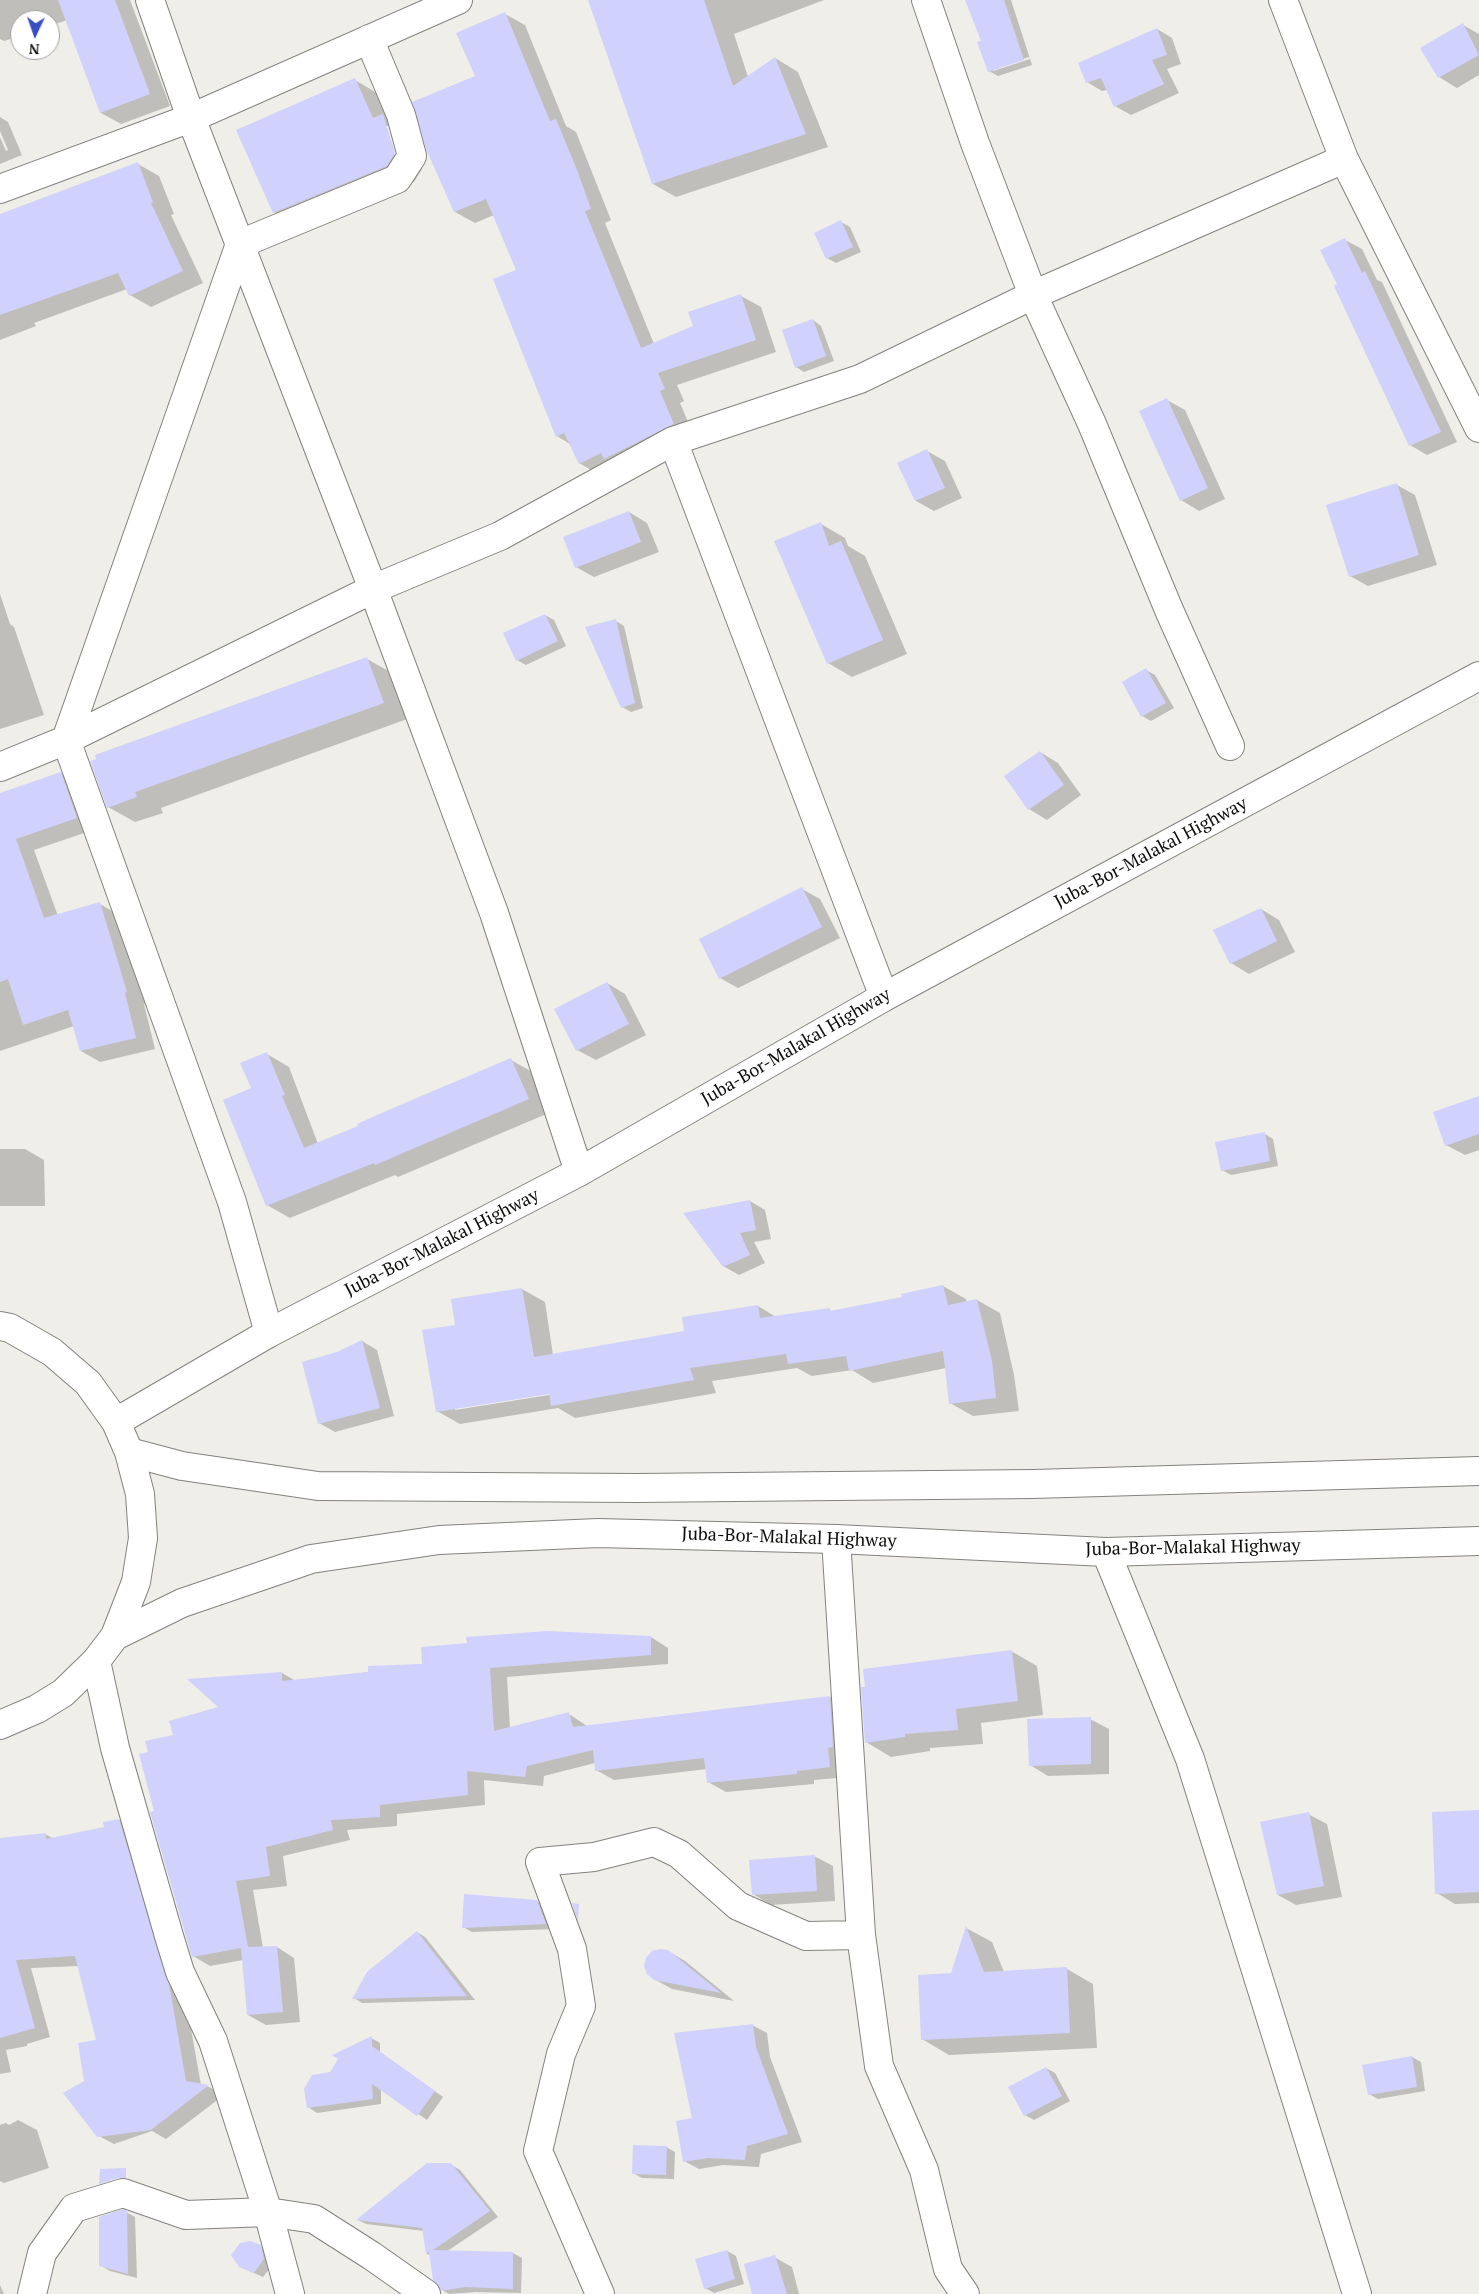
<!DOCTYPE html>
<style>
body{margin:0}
#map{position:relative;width:1479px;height:2294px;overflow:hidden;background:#efeee9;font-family:"PT Serif",serif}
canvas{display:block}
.north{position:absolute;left:10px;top:10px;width:50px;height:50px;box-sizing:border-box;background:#fff;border:1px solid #9e9e9d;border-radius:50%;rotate:183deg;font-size:14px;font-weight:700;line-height:20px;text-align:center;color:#0c0c0a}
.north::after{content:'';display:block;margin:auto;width:18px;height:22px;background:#374ec0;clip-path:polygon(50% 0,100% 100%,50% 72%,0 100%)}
</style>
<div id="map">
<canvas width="1479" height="2294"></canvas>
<div class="north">N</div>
</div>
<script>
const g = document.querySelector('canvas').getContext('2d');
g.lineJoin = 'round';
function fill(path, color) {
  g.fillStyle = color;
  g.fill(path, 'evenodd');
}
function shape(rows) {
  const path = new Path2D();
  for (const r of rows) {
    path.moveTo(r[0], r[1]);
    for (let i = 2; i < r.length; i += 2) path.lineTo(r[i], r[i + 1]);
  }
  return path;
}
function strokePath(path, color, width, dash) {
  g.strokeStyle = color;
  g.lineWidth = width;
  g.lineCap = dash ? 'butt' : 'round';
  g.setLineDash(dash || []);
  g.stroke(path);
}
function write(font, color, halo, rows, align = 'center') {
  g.font = font + ' "PT Serif",serif';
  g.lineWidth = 4;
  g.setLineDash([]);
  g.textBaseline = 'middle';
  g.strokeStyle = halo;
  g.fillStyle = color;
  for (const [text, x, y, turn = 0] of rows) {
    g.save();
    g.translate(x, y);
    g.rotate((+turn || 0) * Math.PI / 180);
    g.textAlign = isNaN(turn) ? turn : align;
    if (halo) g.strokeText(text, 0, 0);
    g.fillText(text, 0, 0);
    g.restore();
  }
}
const shadow = shape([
 [0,0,130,0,170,106,121,124,101,113,67,20,50,26,50,20,20,20,20,36,4,41,0,39],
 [589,0,824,0,734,34,748,77,775,58,798,72,828,147,676,197,653,184],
 [968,0,1011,0,1032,65,998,76,989,71,982,42],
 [1029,57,1030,59,993,71,993,69],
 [505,14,525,25,566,126,576,132,611,220,605,223,654,344,694,326,741,296,761,307,776,352,677,385,684,401,680,403,694,436,600,475,579,463,570,444,557,436,518,270,494,215,475,223,455,212,476,77],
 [1463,25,1479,34,1479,75,1457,88,1439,77],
 [1157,29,1172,38,1181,64,1167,69,1179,93,1131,115,1115,106,1107,90,1102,91,1087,82],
 [355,80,382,96,413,137,422,169,414,182,301,228,274,212],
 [386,126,389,126,398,159,396,160],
 [0,117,8,122,22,155,0,164,0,137,6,151,8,150,0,131],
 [138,164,159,176,174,214,171,215,203,283,151,307,130,295,127,289,34,323,36,326,0,340,0,266],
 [841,222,850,227,861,252,836,263,827,258],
 [1345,240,1362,249,1377,280,1382,282,1457,442,1427,455,1410,445,1339,285],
 [813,320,821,326,834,361,804,372,796,367],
 [1167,400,1185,410,1225,499,1199,511,1181,500],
 [927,451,945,461,962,498,934,511,916,501],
 [1397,485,1415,495,1437,565,1368,586,1350,576],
 [629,512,647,523,659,552,594,577,576,567],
 [821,524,845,538,848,546,865,556,907,654,852,677,828,663],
 [0,594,10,624,14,627,44,715,0,729],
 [545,615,554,620,566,646,526,665,517,660],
 [616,621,624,626,643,708,631,712,622,707],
 [367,659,394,674,410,718,161,808,163,813,135,822,108,807],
 [1146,670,1155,675,1174,708,1151,721,1142,716],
 [1040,752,1058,763,1081,795,1047,820,1029,809],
 [61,773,80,784,96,829,34,850,58,916,100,904,119,915,146,1003,144,1004,155,1049,100,1062,81,1051,74,1026,0,1051,0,796],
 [802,889,820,899,840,938,738,988,720,978],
 [1261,909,1279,920,1295,952,1249,974,1231,963],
 [607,983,625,994,646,1035,596,1060,577,1050],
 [267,1054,289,1067,318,1144,511,1060,534,1073,551,1112,398,1177,395,1175,290,1218,267,1205,224,1100,253,1089],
 [1479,1097,1479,1150,1465,1155,1446,1145],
 [1265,1134,1273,1139,1278,1166,1231,1175,1222,1170],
 [0,1149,25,1149,44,1160,45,1206,0,1206],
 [750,1201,765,1210,771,1239,754,1242,765,1263,739,1275,723,1266],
 [943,1286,966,1299,967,1302,977,1300,1000,1313,1014,1375,1019,1411,973,1416,950,1403,946,1368,873,1383,852,1370,812,1376,797,1368,712,1381,716,1393,575,1418,558,1408,460,1424,437,1411,457,1326,522,1289,545,1302,553,1355,685,1332,758,1306,776,1317,830,1310,833,1312,903,1298],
 [555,1391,555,1394,455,1410,455,1408],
 [362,1341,377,1350,394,1416,335,1432,319,1423],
 [651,1637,668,1648,668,1664,507,1677,510,1728,569,1714,587,1726,830,1697,848,1708,847,1777,814,1780,814,1784,726,1792,708,1782,707,1769,614,1780,596,1770,595,1763,544,1776,543,1786,484,1780,485,1805,397,1814,397,1826,347,1830,350,1840,283,1856,287,1886,253,1890,263,1948,277,1947,294,1958,300,2022,266,2025,248,2015,243,1960,210,1966,193,1956,155,1812,150,1753,175,1736,282,1673,296,1681],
 [1011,1651,1037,1666,1043,1715,981,1723,983,1744,930,1748,930,1751,891,1757,866,1742],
 [1090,1719,1109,1729,1109,1774,1048,1776,1030,1765],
 [1479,1812,1479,1903,1455,1904,1437,1893],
 [1308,1814,1327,1824,1342,1897,1296,1905,1278,1895],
 [119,1820,135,1829,185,1995,201,2085,209,2087,224,2095,166,2139,152,2131,114,2144,97,2135,139,2050,79,1966,31,1968,50,2037,27,2044,27,2046,6,2050,11,2072,0,2074,0,1840,45,1834,54,1839,106,1828],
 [814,1856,833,1866,835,1901,771,1905,753,1894],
 [537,1901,546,1907,554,1929,472,1932,463,1927],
 [966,1928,992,1942,1004,1972,1067,1969,1093,1984,1097,2048,949,2055,922,2039,952,1975],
 [417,1932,425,1937,475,2000,362,2003,354,1998],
 [668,1951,685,1961,734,2001,672,1989,654,1979],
 [752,2025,767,2033,770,2057,802,2142,761,2154,759,2167,723,2165,699,2169,684,2161,694,2119],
 [371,2038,380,2043,380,2052,443,2097,427,2120,381,2088,381,2104,317,2113,308,2107,331,2074],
 [1412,2057,1421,2062,1425,2091,1378,2099,1369,2094],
 [1046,2068,1055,2073,1070,2101,1034,2120,1025,2115],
 [18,2120,37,2130,49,2168,4,2183,0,2181,0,2125,6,2123,9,2125],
 [666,2147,675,2152,674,2179,642,2178,633,2173],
 [450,2164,460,2170,498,2217,446,2252,513,2253,522,2258,521,2293,475,2292,449,2294,442,2290,431,2255,427,2254,424,2231,366,2224,358,2220],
 [126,2212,135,2217,137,2278,110,2271,101,2266],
 [260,2247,269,2252,273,2264,263,2277,240,2267],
 [727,2251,736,2256,744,2284,714,2293,705,2288],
 [774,2257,792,2267,799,2294,753,2294],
 [0,2285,4,2294,0,2294]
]);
const building = shape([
 [58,0,115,0,150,94,100,113],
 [588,0,704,0,733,86,775,57,806,134,652,184],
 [965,0,1004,0,1024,60,988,72,977,42,981,41],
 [505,12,550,121,556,119,577,170,591,209,585,211,641,348,693,326,688,312,741,294,756,340,658,373,665,389,660,391,674,424,604,459,601,453,579,464,564,433,556,437,493,279,516,270,486,199,454,212,426,149,412,102,475,76,456,33],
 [1463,23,1479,55,1438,78,1420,48],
 [1157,28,1167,55,1152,60,1164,84,1114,107,1101,78,1086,83,1078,63],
 [355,78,373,118,383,114,395,153,387,166,273,213,236,130],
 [138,162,153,202,151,203,183,271,129,296,118,273,0,315,0,214],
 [841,220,853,247,826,259,814,233],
 [1345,238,1362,273,1365,271,1441,432,1409,446,1334,286,1337,284,1320,250],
 [813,319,826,356,795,368,782,330],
 [1167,398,1208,488,1180,501,1139,411],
 [927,449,945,488,915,501,897,463],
 [1397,483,1419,555,1349,577,1326,505],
 [629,511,641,542,575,568,563,537],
 [821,522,829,546,841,541,883,640,827,664,774,541],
 [545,614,558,641,516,661,503,633],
 [616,619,635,703,621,708,585,627],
 [367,657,384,703,135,792,137,797,107,808,90,761,96,759,95,755],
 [1146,668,1166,703,1141,717,1122,682],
 [1040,751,1064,785,1028,810,1004,776],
 [61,772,77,818,16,839,44,918,100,902,127,992,125,993,136,1038,80,1051,68,1010,23,1025,8,979,0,982,0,793],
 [802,887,822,927,719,979,699,939],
 [1261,908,1277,941,1230,964,1213,930],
 [607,982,629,1024,576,1051,554,1009],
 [267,1052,285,1095,282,1096,304,1148,358,1126,357,1124,393,1108,511,1058,529,1099,375,1165,374,1163,266,1206,223,1100,251,1088,240,1063],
 [1479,1096,1479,1134,1445,1146,1433,1112],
 [1265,1132,1270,1161,1221,1171,1215,1142],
 [750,1200,756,1230,740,1233,750,1255,723,1267,683,1213],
 [943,1285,948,1305,977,1299,992,1361,996,1398,949,1404,943,1351,849,1371,846,1356,788,1364,786,1354,690,1368,694,1380,551,1406,549,1394,436,1412,422,1330,455,1325,451,1299,522,1288,534,1357,684,1331,682,1317,758,1305,760,1318,830,1308,830,1311,902,1297,901,1294],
 [362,1340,380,1408,318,1424,302,1362,337,1352],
 [547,1631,651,1636,651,1655,490,1668,494,1731,569,1712,573,1727,830,1696,833,1747,828,1748,830,1767,797,1771,797,1774,707,1783,704,1758,595,1771,593,1750,527,1766,525,1777,467,1771,468,1795,380,1805,380,1817,331,1820,333,1830,266,1847,270,1876,236,1881,248,1947,246,1947,277,1946,283,2012,247,2015,241,1948,192,1957,150,1812,154,1811,139,1754,148,1752,145,1741,173,1735,169,1721,218,1707,187,1679,282,1672,282,1681,368,1672,368,1666,422,1664,421,1647,467,1643,466,1637],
 [1012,1650,1018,1701,956,1709,958,1730,905,1734,905,1737,865,1743,861,1687,865,1687,863,1669],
 [1091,1717,1091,1764,1029,1766,1027,1719],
 [1479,1810,1479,1892,1435,1894,1432,1812],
 [1309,1812,1324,1886,1277,1895,1260,1822],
 [119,1819,169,1984,186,2081,209,2085,151,2130,97,2137,63,2093,84,2081,78,2043,96,2040,75,1956,16,1960,35,2028,0,2038,0,1838,46,1833,46,1839,104,1827,103,1822],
 [815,1855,817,1891,752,1895,749,1860],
 [464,1894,537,1900,546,1924,462,1928],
 [572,1903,579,1904,578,1921],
 [966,1926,984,1972,1067,1967,1070,2033,921,2040,918,1975,951,1973],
 [417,1931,467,1996,352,1999,367,1972],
 [660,1949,668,1950,721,1993,654,1980,647,1974,644,1966,646,1958,652,1951],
 [753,2024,756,2047,788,2134,747,2146,745,2160,708,2158,683,2162,676,2121,692,2118,674,2033],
 [372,2036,372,2046,435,2091,417,2116,372,2084,373,2099,307,2108,304,2089,312,2075,330,2072,338,2059,332,2055],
 [1412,2056,1417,2087,1368,2095,1362,2065],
 [1046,2067,1062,2096,1024,2116,1008,2087],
 [633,2145,667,2146,666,2175,632,2174],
 [427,2163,451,2163,490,2211,433,2250,513,2252,513,2289,465,2287,441,2291,433,2280,429,2252,426,2254,422,2228,356,2220],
 [126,2168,126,2178,118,2178,99,2184,100,2169],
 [123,2209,127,2211,128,2274,99,2266,99,2217],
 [250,2241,261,2245,264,2259,254,2273,239,2267,231,2255,240,2243],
 [727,2250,735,2279,704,2289,695,2259],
 [775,2255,787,2294,752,2294,744,2264]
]);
const minor = shape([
 [150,0,191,118,373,589,494,913,579,1172],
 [926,0,975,143,1033,295,1092,424,1169,610,1230,746],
 [1283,0,1344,159,1479,428],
 [0,189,191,118,458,0],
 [673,441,884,997],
 [0,767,66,740,373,589,500,536,673,441,860,379,1033,295,1344,159],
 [269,1333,232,1202,66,740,240,244,397,179,412,156,401,115,369,39],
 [836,1539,861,1935,879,2066,924,2170,948,2269,965,2294],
 [1106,1552,1190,1759,1357,2294],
 [96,1661,115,1748,169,1936,180,1972,213,2041,268,2212,290,2294],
 [32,2294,42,2253,74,2208,123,2193,186,2215,268,2212,314,2219,372,2256,426,2294],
 [600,2294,538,2151,561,2054,581,2006,572,1949,540,1862,594,1857,654,1842,679,1854,738,1906,806,1936,861,1935]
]);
const major = shape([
 [116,1422,269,1333,579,1172,884,997,1479,676]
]);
const highway = shape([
 [0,1326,10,1328,52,1352,88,1383,116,1422,129,1452,140,1494,143,1538,136,1582,115,1636,96,1661,63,1693,37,1709,0,1725],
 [129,1452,182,1466,318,1486,637,1488,1033,1484,1479,1471],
 [115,1636,182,1603,311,1559,439,1540,598,1533,836,1539,1106,1552,1479,1541]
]);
const streetNames = [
 ["Juba-Bor-Malakal Highway",1151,853,-28],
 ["Juba-Bor-Malakal Highway",796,1047,-30],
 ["Juba-Bor-Malakal Highway",442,1243,-27],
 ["Juba-Bor-Malakal Highway",789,1538,2],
 ["Juba-Bor-Malakal Highway",1193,1548,-1]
];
fill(shadow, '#0003');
fill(building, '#d0d1fc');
strokePath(minor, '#83827e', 30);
strokePath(major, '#83827e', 30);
strokePath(highway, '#83827e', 30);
strokePath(minor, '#fff', 28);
strokePath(major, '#fff', 28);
strokePath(highway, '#fff', 28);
write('18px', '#0c0c0a', '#fff', streetNames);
</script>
